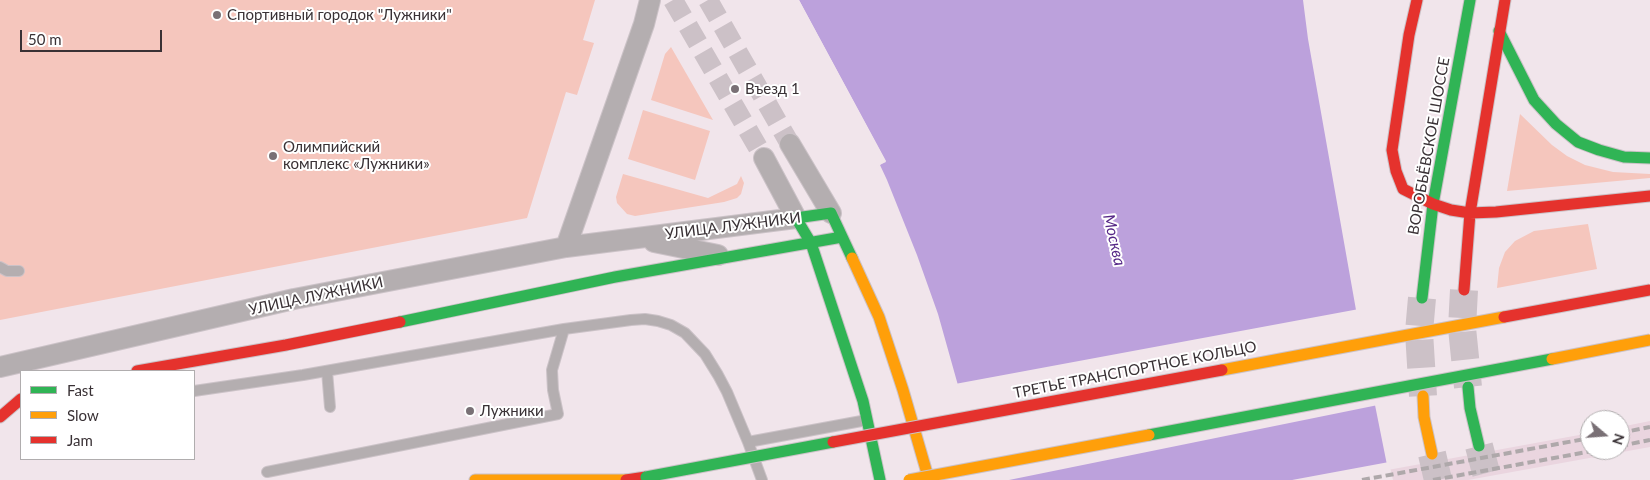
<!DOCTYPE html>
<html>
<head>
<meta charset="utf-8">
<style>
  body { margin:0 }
  #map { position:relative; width:1650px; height:480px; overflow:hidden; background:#f1e5eb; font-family:Lato,sans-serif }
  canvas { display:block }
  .legend { position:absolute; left:20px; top:370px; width:175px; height:90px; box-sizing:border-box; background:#fff; border:1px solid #b0adae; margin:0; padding:6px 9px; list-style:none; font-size:15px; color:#393135 }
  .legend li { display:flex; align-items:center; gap:10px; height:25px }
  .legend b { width:25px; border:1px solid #b0adae }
  .north { position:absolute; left:1580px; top:410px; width:50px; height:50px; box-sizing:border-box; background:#fff; border:1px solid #b0adae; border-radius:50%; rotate:108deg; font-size:14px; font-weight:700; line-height:20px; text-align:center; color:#393135 }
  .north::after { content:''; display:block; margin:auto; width:18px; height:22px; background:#797075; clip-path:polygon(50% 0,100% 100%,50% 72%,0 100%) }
  .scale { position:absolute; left:20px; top:30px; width:142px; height:22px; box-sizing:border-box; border:2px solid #393135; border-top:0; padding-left:6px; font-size:15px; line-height:18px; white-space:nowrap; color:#393135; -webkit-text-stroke:4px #fff; paint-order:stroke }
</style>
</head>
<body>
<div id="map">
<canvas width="1650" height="480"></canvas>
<ul class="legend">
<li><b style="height:6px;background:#30b455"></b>Fast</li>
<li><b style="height:6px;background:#ff9f0a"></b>Slow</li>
<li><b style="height:6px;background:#e5322d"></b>Jam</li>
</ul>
<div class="north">N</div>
<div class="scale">50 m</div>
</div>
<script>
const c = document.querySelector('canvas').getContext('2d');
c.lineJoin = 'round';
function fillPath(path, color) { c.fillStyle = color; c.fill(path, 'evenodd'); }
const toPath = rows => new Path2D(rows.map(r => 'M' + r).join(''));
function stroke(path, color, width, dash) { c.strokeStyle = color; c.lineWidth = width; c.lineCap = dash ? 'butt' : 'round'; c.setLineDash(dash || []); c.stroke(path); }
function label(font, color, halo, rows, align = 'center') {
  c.font = font + ' Lato,sans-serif'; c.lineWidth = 4; c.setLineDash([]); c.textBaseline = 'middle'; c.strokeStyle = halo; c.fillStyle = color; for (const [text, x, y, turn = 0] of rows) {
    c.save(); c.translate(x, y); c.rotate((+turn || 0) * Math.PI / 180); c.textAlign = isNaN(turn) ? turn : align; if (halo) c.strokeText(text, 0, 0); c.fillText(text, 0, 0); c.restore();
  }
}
fillPath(toPath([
  [1650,421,1650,447,1468,480,1333,480,1590,433,1590,450,1620,450,1620,427]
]), '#ead5df');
fillPath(toPath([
  [0,0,595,0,583,40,594,43,577,95,566,92,527,218,0,320],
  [671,47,713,120,651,100,665,54],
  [643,110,710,131,695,180,628,159],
  [1520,114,1552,145,1567,156,1585,165,1613,172,1650,174,1650,178,1507,191],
  [623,174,708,198,737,184,741,176,744,183,741,194,737,198,724,202,635,216,627,214,617,203,616,197],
  [1588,224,1597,269,1497,288,1499,268,1505,252,1515,241,1534,231]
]), '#f5c6bd');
fillPath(toPath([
  [799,0,1303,0,1308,39,1356,310,1390,480,991,480,971,394,961,396,938,314,917,255,887,180,880,165,886,161]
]), '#bca1dc');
fillPath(toPath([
  [797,0,799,0,886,162,877,166,878,163,882,161],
  [1359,309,1378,405,1009,480,989,480,969,396,959,398,955,384],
  [1389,462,1393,480,1292,480]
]), '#f1e5eb');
stroke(toPath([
  [673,0,764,158],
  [708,0,790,144]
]), '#ccc1c7', 20, [20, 10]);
stroke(toPath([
  [1464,290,1462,328,1468,387],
  [1422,298,1419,332,1423,396],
  [1479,446,1488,480],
  [1432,454,1438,480]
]), '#ccc1c7', 28, [28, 14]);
const lane = toPath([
  [0,267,7,271,19,271],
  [327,371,330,407],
  [194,391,303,375,564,329,631,320,645,319,658,321,671,325,685,333,705,354,718,375,727,392,748,442,762,480],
  [748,442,867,420],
  [267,472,558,414,553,390,552,370,564,329]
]);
const street = toPath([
  [790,144,831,213],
  [654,242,718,255],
  [566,247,644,24,650,0],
  [0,367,294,299,566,247,796,218,764,158]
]);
const fast = toPath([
  [1499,31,1534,100,1556,124,1578,142,1599,150,1624,157,1650,158],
  [852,258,831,213,796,218,811,243,863,401,880,480],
  [1422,298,1433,204,1470,0],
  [400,322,615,277,842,237],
  [1468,387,1470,408,1479,446]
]);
const slow = toPath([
  [852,258,879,317,903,390,929,480],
  [1423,396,1424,417,1432,454],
  [475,480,628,480]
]);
const jam = toPath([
  [1417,0,1409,35,1392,150,1396,171,1403,189,1433,204,1451,210,1470,213,1496,212,1650,196],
  [1464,290,1470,213,1505,0],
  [137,371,286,345,400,322],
  [0,417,21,399],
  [626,480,646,477]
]);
stroke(lane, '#cbc2c7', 12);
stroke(street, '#cbc2c7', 22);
stroke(fast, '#cbc2c7', 13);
stroke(slow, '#cbc2c7', 13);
stroke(jam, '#cbc2c7', 13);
stroke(lane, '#b4aeb0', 10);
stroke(street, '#b4aeb0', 20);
stroke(fast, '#30b455', 11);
stroke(slow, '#ff9f0a', 11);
stroke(jam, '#e5322d', 11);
stroke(toPath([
  [1620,433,1650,427],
  [1620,446,1650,440],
  [1362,480,1590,438],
  [1433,480,1598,450]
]), '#aea8aa', 4, [8, 4]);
const fastBridge = toPath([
  [1149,435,1552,359],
  [646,477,833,442]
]);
const slowBridge = toPath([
  [1552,359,1650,340],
  [1222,370,1504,317],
  [909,480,1149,435]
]);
const jamBridge = toPath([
  [1504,317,1650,290],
  [833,442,1222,370]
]);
stroke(fastBridge, '#cbc2c7', 13, []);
stroke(slowBridge, '#cbc2c7', 13, []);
stroke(jamBridge, '#cbc2c7', 13, []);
stroke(fastBridge, '#30b455', 11);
stroke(slowBridge, '#ff9f0a', 11);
stroke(jamBridge, '#e5322d', 11);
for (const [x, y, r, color] of [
  [217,15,5,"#797075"],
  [735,89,5,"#797075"],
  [273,156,5,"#797075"],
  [470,411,5,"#797075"]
]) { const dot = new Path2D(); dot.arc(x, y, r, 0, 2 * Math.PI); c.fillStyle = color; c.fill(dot); stroke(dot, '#fff', 2); }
label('15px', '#393135', '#fff', [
  ["Спортивный городок \"Лужники\"",227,15],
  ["Въезд 1",745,89],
  ["Олимпийский",283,147],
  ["комплекс «Лужники»",283,164],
  ["Лужники",480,411]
], 'left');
label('15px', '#393135', '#fff', [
  ["ВОРОБЬЁВСКОЕ ШОССЕ",1429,146,-80],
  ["УЛИЦА ЛУЖНИКИ",733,226,-7],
  ["УЛИЦА ЛУЖНИКИ",316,296,-12],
  ["ТРЕТЬЕ ТРАНСПОРТНОЕ КОЛЬЦО",1135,370,-11]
]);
label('italic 16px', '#562887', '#fff', [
  ["Москва",1114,240,77]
]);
</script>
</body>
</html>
